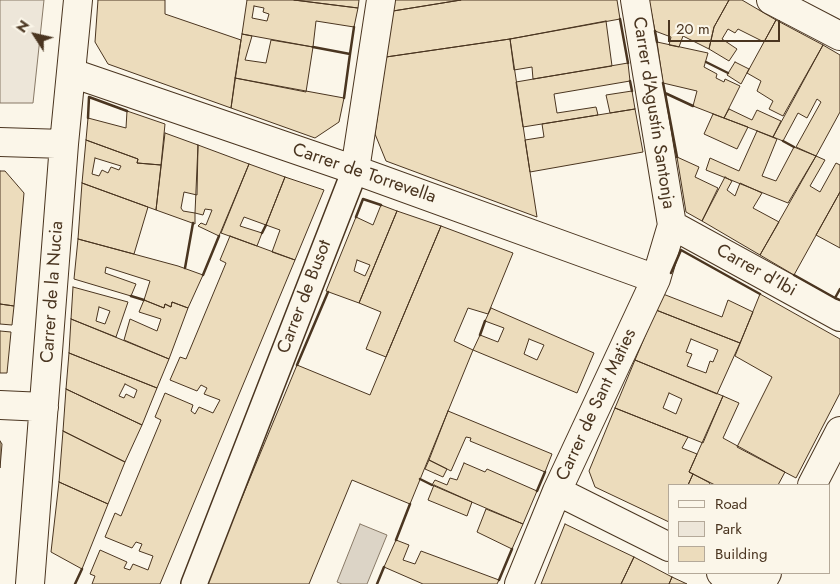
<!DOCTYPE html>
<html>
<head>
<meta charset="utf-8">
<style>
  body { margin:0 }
  #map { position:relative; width:840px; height:584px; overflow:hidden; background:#fbf6e9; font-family:Jost,sans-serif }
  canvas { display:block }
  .legend { position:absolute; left:668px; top:484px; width:162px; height:90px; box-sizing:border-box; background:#fbf6e9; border:1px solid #b4a999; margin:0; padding:6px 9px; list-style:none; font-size:15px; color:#4a3520 }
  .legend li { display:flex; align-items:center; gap:10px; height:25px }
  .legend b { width:25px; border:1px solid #b4a999 }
  .north { position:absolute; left:10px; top:10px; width:50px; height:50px; -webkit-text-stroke:4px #fbf6e9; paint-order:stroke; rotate:305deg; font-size:14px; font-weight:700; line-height:20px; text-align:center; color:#4a3520 }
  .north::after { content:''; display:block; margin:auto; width:18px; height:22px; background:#4a3520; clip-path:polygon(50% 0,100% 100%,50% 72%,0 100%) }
  .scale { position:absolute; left:668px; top:20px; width:112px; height:22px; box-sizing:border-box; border:2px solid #4a3520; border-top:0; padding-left:6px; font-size:15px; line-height:18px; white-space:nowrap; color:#4a3520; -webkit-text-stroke:4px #fbf6e9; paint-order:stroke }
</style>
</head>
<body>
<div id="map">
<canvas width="840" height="584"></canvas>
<ul class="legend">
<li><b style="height:6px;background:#fbf6e9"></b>Road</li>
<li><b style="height:14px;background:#ede6d9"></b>Park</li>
<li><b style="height:14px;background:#ecdcbc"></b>Building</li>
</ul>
<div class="north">N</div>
<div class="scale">20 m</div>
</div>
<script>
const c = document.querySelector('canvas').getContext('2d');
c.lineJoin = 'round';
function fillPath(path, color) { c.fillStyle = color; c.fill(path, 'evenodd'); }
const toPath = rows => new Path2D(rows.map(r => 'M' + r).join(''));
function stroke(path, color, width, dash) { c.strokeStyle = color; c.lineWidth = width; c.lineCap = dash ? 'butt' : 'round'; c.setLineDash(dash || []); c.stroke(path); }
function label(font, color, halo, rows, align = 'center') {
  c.font = font + ' Jost,sans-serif'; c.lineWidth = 4; c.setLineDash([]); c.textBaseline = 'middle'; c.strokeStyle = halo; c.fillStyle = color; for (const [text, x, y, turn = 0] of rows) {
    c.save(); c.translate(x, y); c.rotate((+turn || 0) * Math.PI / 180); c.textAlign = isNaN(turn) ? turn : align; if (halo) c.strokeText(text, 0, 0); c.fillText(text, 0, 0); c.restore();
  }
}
const green = toPath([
  [0,0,44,0,33,103,0,103,0,0]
]);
fillPath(green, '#ede6d9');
stroke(green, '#887966', 1);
const water = toPath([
  [360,524,387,535,367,584,342,584,337,582,360,524]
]);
fillPath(water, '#dcd4c6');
stroke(water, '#887966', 1);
const building = toPath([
  [98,0,165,0,165,14,241,40,231,108,108,64,95,42,98,0],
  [247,0,294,0,358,8,354,27,316,21,313,47,242,34,247,0],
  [254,6,264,8,263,12,269,14,267,21,252,18,254,6],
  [294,0,359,0,358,8,294,0],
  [394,0,461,0,393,11,394,0],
  [461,0,617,0,620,19,510,39,386,57,393,11,461,0],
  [649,0,729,0,714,27,709,49,683,36,679,47,669,45,671,37,655,31,649,0],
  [729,0,742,0,776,20,764,42,738,29,735,33,728,29,722,39,737,49,729,61,709,49,714,27,729,0],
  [776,20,823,45,783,116,769,109,773,101,757,91,761,81,747,73,776,20],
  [606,21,612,66,533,79,532,67,514,70,510,39,606,21],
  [242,34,252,36,245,60,266,63,271,40,313,47,306,92,235,78,242,34],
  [510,39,530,172,537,217,386,161,375,134,386,57,510,39],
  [657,42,708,53,704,67,717,74,716,78,724,82,725,79,740,86,724,118,693,106,697,91,663,83,657,42],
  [823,45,840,55,840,112,816,156,796,147,821,102,817,99,807,118,798,113,783,141,773,137,823,45],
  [735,62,749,69,741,84,727,75,735,62],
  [628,63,630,81,554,94,557,113,596,107,598,115,523,127,516,82,628,63],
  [235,78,344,98,339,122,315,138,231,108,235,78],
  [632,91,635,109,610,113,606,95,632,91],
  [635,109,643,152,530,172,525,140,544,137,542,124,635,109],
  [729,109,752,120,757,110,781,121,773,137,724,118,729,109],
  [127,111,165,124,161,165,137,163,138,159,86,140,88,118,126,128,127,111],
  [713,114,748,127,737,149,704,134,713,114],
  [757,131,777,139,762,176,776,181,794,147,816,156,788,203,706,170,710,158,739,171,757,131],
  [165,133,198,145,197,195,184,192,181,208,183,211,195,213,195,224,156,210,165,133],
  [86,140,138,159,137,163,161,165,156,210,82,183,86,140],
  [95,158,121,166,119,170,111,167,108,173,102,170,99,176,92,174,95,158],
  [198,145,249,164,219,236,198,226,201,223,206,225,212,210,205,209,203,215,195,213,198,145],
  [816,156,825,160,810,186,820,192,836,163,840,165,840,192,794,275,760,255,816,156],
  [677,157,699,167,695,177,718,188,702,221,686,212,677,157],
  [249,164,285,177,266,225,244,217,240,226,262,233,257,246,221,233,249,164],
  [0,171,5,171,24,193,14,306,0,304,0,171],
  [285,177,324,190,295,260,272,252,280,230,266,225,285,177],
  [725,177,732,181,727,190,735,196,740,183,762,193,753,208,779,222,760,255,702,221,725,177],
  [82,183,148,207,134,254,78,239,82,183],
  [840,192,840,248,816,235,840,192],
  [381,205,397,211,359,303,326,291,356,217,373,225,381,205],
  [357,260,370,265,365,276,354,271,357,260],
  [397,211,441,226,386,357,366,349,381,312,359,303,397,211],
  [441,226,513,253,488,314,468,308,454,341,473,350,410,504,352,480,309,584,206,584,297,365,370,395,441,226],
  [230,236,295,260,160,584,92,584,95,576,90,574,100,550,127,562,124,568,130,570,133,564,148,570,153,556,139,551,142,544,136,542,132,548,105,537,115,513,121,516,161,420,155,417,165,393,193,405,191,411,195,414,199,407,213,413,220,400,204,394,207,388,201,385,197,391,170,380,180,357,186,359,226,263,220,260,230,236],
  [78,239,178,266,203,275,188,308,172,302,171,307,165,304,164,308,144,300,150,281,106,267,105,273,136,284,131,296,74,279,78,239],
  [73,287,128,302,116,337,71,319,73,287],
  [99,307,110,311,105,324,96,321,99,307],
  [663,294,722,317,728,300,753,312,740,343,656,310,663,294],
  [760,294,840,339,840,393,796,478,737,447,772,377,735,356,760,294],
  [144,300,164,308,165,304,171,307,172,302,188,308,169,359,124,340,130,319,157,331,161,319,139,312,144,300],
  [0,304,14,306,12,325,0,324,0,304],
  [491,308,594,353,577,393,473,350,480,335,498,342,504,328,485,321,491,308],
  [529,339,544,345,537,360,524,354,529,339],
  [656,310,740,343,717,394,635,360,656,310],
  [691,339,718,350,713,362,710,361,706,373,687,366,692,354,686,352,691,339],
  [71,319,169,359,157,388,69,353,71,319],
  [0,331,11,332,7,373,0,373,0,331],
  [69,353,157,388,142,425,66,389,69,353],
  [125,384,137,390,134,398,126,394,124,398,119,396,125,384],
  [635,360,723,396,703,443,615,408,635,360],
  [669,393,682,399,676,414,663,408,669,393],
  [66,389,142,425,125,462,63,431,66,389],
  [723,396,739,403,723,438,785,472,778,485,715,485,689,472,723,396],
  [615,408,688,437,682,448,697,454,689,472,693,474,688,485,669,485,669,522,595,487,589,471,615,408],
  [448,411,552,454,545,472,470,441,471,438,466,437,451,471,429,460,448,411],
  [63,431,125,462,108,504,59,482,63,431],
  [0,441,2,444,0,468,0,441],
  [429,460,447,469,443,477,425,469,429,460],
  [464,463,485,472,487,469,537,491,523,524,432,485,435,480,447,485,450,478,457,480,464,463],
  [693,474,710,483,709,485,688,485,693,474],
  [59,482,108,504,82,569,51,552,59,482],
  [434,485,472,502,467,516,428,500,434,485],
  [486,509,523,524,512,549,477,532,486,509],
  [565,524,634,557,621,584,541,584,565,524],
  [396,540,409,545,403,560,415,564,421,551,499,580,497,584,423,584,384,567,396,540],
  [634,557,672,577,669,584,621,584,634,557],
  [672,577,687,584,669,584,672,577]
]);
fillPath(building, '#ecdcbc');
stroke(building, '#4a3520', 1);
const pedestrian = toPath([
  [194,584,355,170]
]);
const minor = toPath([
  [771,0,840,36],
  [72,73,355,170,656,279],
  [0,142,64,144],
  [355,170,381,0],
  [672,225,840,317],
  [0,405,44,407],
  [812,485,840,431],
  [557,491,669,547],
  [721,573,744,584],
  [30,584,64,144,78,0],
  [519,584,557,491,656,279,672,225,635,0],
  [761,584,767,573]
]);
stroke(pedestrian, '#4a3520', 28);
stroke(minor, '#4a3520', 30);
stroke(pedestrian, '#fbf6e9', 25);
stroke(minor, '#fbf6e9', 28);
stroke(toPath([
  [620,19,628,63],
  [655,31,657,42],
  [313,47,350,54,344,98],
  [350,54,354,27],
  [706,62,728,73],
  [630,81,632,91],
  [663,83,665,93,693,106],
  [665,93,677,157],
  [88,118,89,97,127,111],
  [783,141,794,147],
  [356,217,363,199,381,205],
  [262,233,266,225],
  [185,268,193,223],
  [671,273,681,250,760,294],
  [203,275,219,236],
  [794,275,835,298],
  [840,289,835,298,840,300],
  [131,296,144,300],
  [480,335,485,321],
  [297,365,328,292],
  [420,479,432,485],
  [537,491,545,472],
  [396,540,410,504],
  [499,580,512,549],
  [75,584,82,569],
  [377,584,384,567]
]), '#4a3520', 2.5);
label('18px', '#4a3520', '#fbf6e9', [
  ["Carrer d'Agustín Santonja",653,113,81],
  ["Carrer de Torrevella",364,174,19],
  ["Carrer d'Ibi",756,271,29],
  ["Carrer de la Nucia",53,292,-86],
  ["Carrer de Busot",305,297,-69],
  ["Carrer de Sant Maties",597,405,-65]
]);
</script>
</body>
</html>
